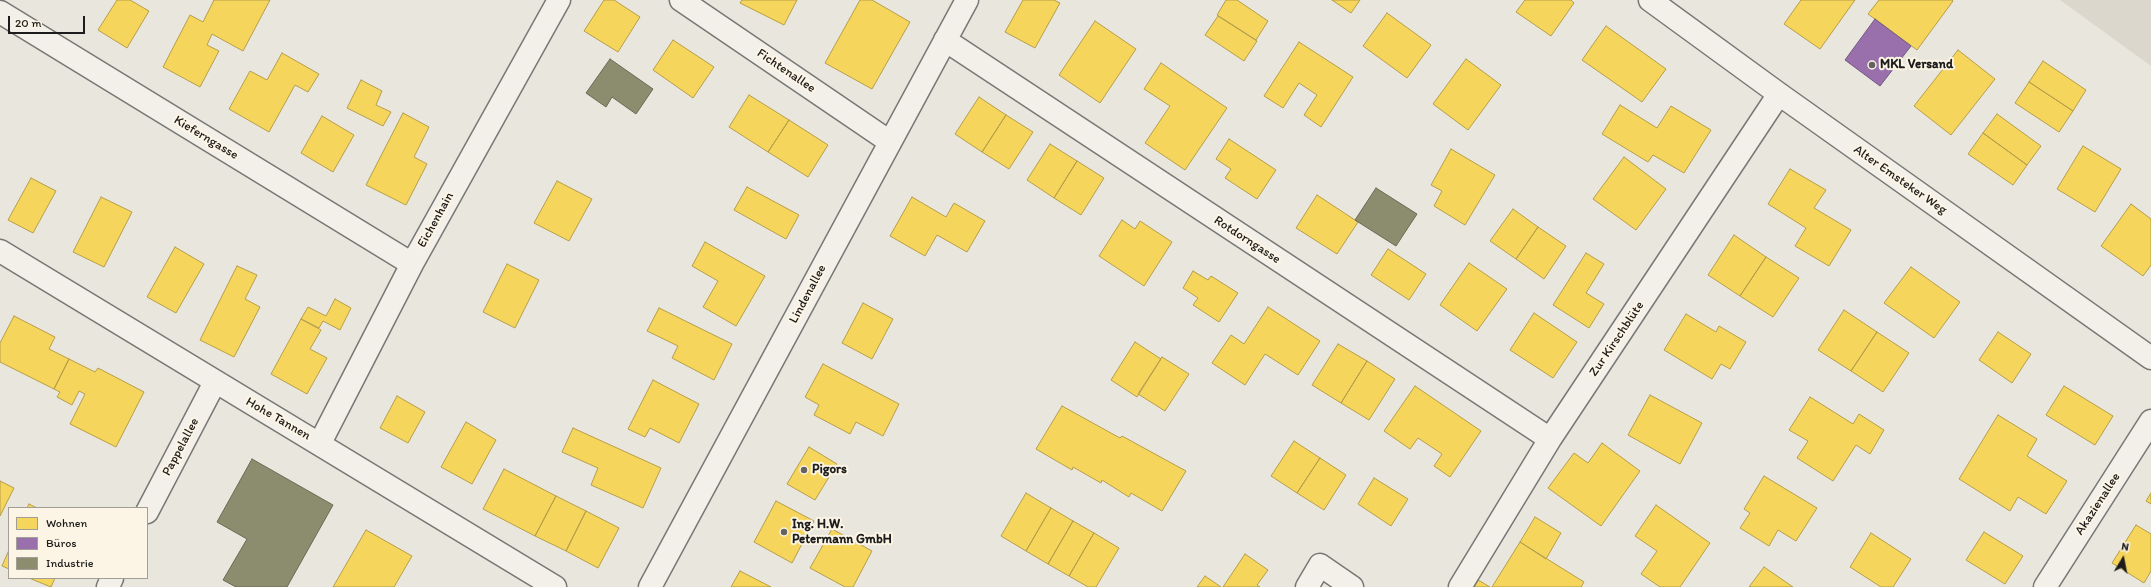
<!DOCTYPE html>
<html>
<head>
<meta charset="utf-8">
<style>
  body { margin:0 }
  #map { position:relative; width:2151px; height:587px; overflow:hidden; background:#e9e6de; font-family:Itim,sans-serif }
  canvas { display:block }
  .legend { position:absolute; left:8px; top:507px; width:140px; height:72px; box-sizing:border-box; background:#fcf5e5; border:1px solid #a29e95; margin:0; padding:5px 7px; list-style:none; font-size:12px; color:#1c1c1c }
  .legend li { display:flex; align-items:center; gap:8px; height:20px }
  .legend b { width:20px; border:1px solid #a29e95 }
  .north { position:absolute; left:2103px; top:539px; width:40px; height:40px; -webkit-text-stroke:3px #fcf5e5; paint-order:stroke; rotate:10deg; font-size:11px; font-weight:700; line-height:16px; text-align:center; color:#1c1c1c }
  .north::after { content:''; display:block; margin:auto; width:14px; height:18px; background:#1c1c1c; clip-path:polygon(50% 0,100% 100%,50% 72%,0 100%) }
  .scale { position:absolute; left:8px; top:16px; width:77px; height:18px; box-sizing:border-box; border:2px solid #1c1c1c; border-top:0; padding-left:5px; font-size:12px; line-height:14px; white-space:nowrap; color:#1c1c1c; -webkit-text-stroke:3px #fcf5e5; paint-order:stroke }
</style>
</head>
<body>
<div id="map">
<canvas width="2151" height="587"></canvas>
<ul class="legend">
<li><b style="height:11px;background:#f6d55c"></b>Wohnen</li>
<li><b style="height:11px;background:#9970ab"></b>Büros</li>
<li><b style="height:11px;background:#8c8c6e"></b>Industrie</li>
</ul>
<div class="north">N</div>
<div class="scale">20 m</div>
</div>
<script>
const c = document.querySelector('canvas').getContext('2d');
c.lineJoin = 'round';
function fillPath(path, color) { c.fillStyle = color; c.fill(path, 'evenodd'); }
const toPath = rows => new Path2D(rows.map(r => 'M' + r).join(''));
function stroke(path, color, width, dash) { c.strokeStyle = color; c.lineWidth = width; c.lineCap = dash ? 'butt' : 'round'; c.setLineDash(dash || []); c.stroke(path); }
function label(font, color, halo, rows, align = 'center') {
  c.font = font + ' Itim,sans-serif'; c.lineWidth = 4; c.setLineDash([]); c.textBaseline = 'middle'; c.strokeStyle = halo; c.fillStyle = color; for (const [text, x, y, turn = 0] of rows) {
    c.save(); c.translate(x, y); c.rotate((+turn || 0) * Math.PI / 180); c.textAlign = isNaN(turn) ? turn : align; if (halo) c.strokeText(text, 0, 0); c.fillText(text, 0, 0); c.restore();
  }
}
fillPath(toPath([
  [2060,0,2151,0,2151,66]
]), '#dbd7cd');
const homes = toPath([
  [117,0,130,0,149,11,127,48,98,30,117,0],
  [214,0,270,0,243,51,212,34,207,45,219,51,200,87,163,67,190,15,203,22,214,0],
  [604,0,614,0,640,17,618,52,584,31,604,0],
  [742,0,797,0,784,25,740,3,742,0],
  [860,0,872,0,910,22,872,89,825,63,860,0],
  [1023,0,1054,0,1060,3,1035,48,1005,32,1023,0],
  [1226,0,1237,0,1268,21,1256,40,1217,15,1226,0],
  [1332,0,1360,0,1351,13,1332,0],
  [1525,0,1571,0,1574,3,1551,36,1516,12,1525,0],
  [1801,0,1855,0,1820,49,1784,24,1801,0],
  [1879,0,1952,0,1953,1,1917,50,1868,14,1879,0],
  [1387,13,1431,45,1407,78,1363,46,1387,13],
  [1218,16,1257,41,1244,61,1205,35,1218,16],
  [1095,21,1136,49,1100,103,1059,75,1095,21],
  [1606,26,1666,69,1642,102,1582,60,1606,26],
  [673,40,714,67,693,98,653,70,673,40],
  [1299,42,1353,77,1321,127,1304,115,1317,95,1299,83,1283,108,1264,96,1299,42],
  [1958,50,1995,79,1951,135,1914,106,1958,50],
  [282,53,319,74,308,92,295,85,269,132,229,109,250,71,267,80,282,53],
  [1466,59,1501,85,1468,130,1433,104,1466,59],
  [2043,61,2086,90,2073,111,2029,82,2043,61],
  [1161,63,1227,108,1185,170,1145,143,1170,106,1144,89,1161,63],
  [361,80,382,91,376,105,391,112,383,126,347,108,361,80],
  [2029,82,2073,111,2059,132,2015,103,2029,82],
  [749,95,789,120,768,152,729,127,749,95],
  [979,97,1006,115,982,152,955,134,979,97],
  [1620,105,1657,128,1671,106,1711,130,1684,173,1653,155,1648,162,1602,134,1620,105],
  [403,113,429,127,414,157,427,164,406,205,366,185,403,113],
  [1997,114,2041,146,2027,165,1983,133,1997,114],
  [1006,115,1033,132,1009,169,982,152,1006,115],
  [322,116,354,135,333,172,301,153,322,116],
  [789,120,828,145,808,177,768,152,789,120],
  [1983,133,2027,165,2013,185,1968,154,1983,133],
  [1229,139,1276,170,1257,199,1225,178,1231,169,1216,159,1229,139],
  [1050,144,1077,161,1054,198,1027,180,1050,144],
  [2083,146,2121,169,2095,212,2057,189,2083,146],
  [1451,149,1495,175,1465,225,1434,206,1442,191,1431,185,1451,149],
  [1624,157,1666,189,1636,230,1593,199,1624,157],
  [1077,161,1104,178,1081,215,1054,198,1077,161],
  [1790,169,1826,190,1814,208,1851,230,1829,266,1795,246,1806,228,1768,204,1790,169],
  [31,178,56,191,33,233,8,220,31,178],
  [557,181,592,199,569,241,534,223,557,181],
  [747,187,799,215,786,239,734,210,747,187],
  [1317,195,1358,222,1337,254,1296,228,1317,195],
  [101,197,132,212,104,267,73,252,101,197],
  [912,197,946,217,954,203,985,221,967,252,937,235,925,256,890,236,912,197],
  [2131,204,2151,219,2151,265,2143,276,2101,246,2131,204],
  [1513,209,1538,227,1516,259,1490,241,1513,209],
  [1122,220,1135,229,1140,221,1172,242,1144,286,1099,256,1122,220],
  [1538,227,1566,246,1544,279,1516,259,1538,227],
  [1734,235,1766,257,1740,296,1708,275,1734,235],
  [705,242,765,276,736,326,703,307,718,281,692,266,705,242],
  [175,247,204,264,176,313,147,297,175,247],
  [1388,249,1426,274,1409,300,1371,275,1388,249],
  [1586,253,1604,264,1586,293,1604,304,1589,328,1553,305,1586,253],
  [1766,257,1799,278,1773,317,1740,296,1766,257],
  [1469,263,1507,289,1477,331,1440,305,1469,263],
  [507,264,539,280,515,328,483,312,507,264],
  [237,266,257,275,245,299,260,307,234,357,200,340,237,266],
  [1911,267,1960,302,1934,338,1884,303,1911,267],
  [1193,271,1208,280,1211,276,1238,293,1219,322,1193,305,1198,298,1183,288,1193,271],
  [335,299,351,308,340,330,323,321,319,328,301,319,308,307,326,316,335,299],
  [863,303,893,319,872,359,842,343,863,303],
  [1268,307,1320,341,1298,375,1265,354,1245,385,1212,363,1231,335,1244,344,1268,307],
  [659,308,732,344,714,380,672,358,678,346,647,331,659,308],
  [1844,310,1877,332,1851,371,1818,350,1844,310],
  [1534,313,1577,342,1553,378,1510,350,1534,313],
  [1686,314,1716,332,1719,326,1746,342,1730,369,1721,364,1712,379,1664,350,1686,314],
  [14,316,55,337,49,349,69,359,54,389,0,362,0,343,14,316],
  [301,319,321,330,310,349,327,358,307,394,271,374,301,319],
  [1877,332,1909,353,1883,392,1851,371,1877,332],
  [1998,332,2031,354,2012,383,1979,360,1998,332],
  [1135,342,1161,359,1137,397,1111,380,1135,342],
  [1338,344,1367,361,1341,403,1312,385,1338,344],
  [1162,357,1189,374,1165,411,1138,394,1162,357],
  [69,359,95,372,98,368,144,392,116,447,70,424,85,394,79,391,72,405,57,397,60,392,54,389,69,359],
  [1367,361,1395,379,1369,420,1341,403,1367,361],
  [823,364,899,404,883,436,856,422,850,434,814,415,819,405,805,397,823,364],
  [653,380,699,404,679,443,650,428,645,437,628,429,653,380],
  [1415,386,1481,431,1450,477,1434,466,1442,454,1418,438,1410,449,1384,431,1415,386],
  [2064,386,2113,416,2095,445,2046,415,2064,386],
  [1650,395,1702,423,1680,464,1628,435,1650,395],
  [397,396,425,412,408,443,380,428,397,396],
  [1810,397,1853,424,1859,414,1884,430,1870,454,1856,445,1833,481,1797,458,1808,441,1789,430,1810,397],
  [1062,406,1120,438,1122,436,1186,471,1162,511,1131,493,1129,497,1102,480,1101,483,1073,467,1072,470,1036,449,1062,406],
  [1998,415,2037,439,2027,456,2067,481,2046,514,2018,497,2010,511,1959,479,1998,415],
  [466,422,496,440,472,484,441,467,466,422],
  [573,428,661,468,643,508,591,485,598,468,562,452,573,428],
  [1294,441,1320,458,1297,493,1271,476,1294,441],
  [1602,443,1640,471,1601,526,1548,488,1574,453,1588,463,1602,443],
  [809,447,837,464,815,500,787,484,809,447],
  [1320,458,1346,475,1324,510,1297,493,1320,458],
  [504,469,556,496,535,536,483,509,504,469],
  [1764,476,1817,508,1796,541,1778,530,1769,546,1740,528,1750,513,1744,509,1764,476],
  [1374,478,1408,499,1391,526,1358,504,1374,478],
  [0,481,14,488,0,516,0,481],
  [1026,493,1051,508,1026,551,1001,536,1026,493],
  [2151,493,2151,504,2146,501,2151,493],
  [556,496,586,511,566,551,535,536,556,496],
  [776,501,814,521,792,563,754,542,776,501],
  [29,504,37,508,27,508,29,504],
  [1656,505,1710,543,1680,587,1660,587,1641,574,1657,551,1635,536,1656,505],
  [1051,508,1073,521,1048,564,1026,551,1051,508],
  [586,511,619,528,598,568,566,551,586,511],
  [1535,517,1561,533,1546,559,1520,542,1535,517],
  [1073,521,1094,533,1069,576,1048,564,1073,521],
  [2136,525,2151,534,2151,571,2144,583,2112,563,2136,525],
  [832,529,872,551,853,587,845,587,810,568,832,529],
  [366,530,412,556,394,587,333,587,366,530],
  [1984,532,2023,556,2005,584,1966,560,1984,532],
  [1094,533,1119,548,1096,587,1088,587,1069,576,1094,533],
  [1871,533,1911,559,1893,587,1881,587,1850,567,1871,533],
  [1520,542,1584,582,1581,587,1492,587,1520,542],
  [9,550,9,569,2,566,9,550],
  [1245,554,1268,570,1257,585,1260,587,1223,587,1245,554],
  [1764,567,1793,587,1749,587,1764,567],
  [740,571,771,587,731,587,740,571],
  [1205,576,1221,587,1197,587,1205,576],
  [29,578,55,578,51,587,29,578],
  [1478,580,1490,587,1474,587,1478,580]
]);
fillPath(homes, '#f6d55c');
stroke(homes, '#b59e49', 1);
const offices = toPath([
  [1875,19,1911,46,1880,86,1845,60,1875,19]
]);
fillPath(offices, '#9970ab');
stroke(offices, '#745780', 1);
const industry = toPath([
  [610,59,653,89,636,114,612,97,606,107,586,93,610,59],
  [1376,188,1417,214,1396,246,1355,220,1376,188],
  [252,459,333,505,287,587,236,587,223,580,247,539,217,522,252,459]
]);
fillPath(industry, '#8c8c6e');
stroke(industry, '#6a6a55', 1);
const minor = toPath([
  [681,0,890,142],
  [1650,0,1779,94,2151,358],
  [0,12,412,264],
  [945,40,1550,439],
  [0,251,555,587],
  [320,443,412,264,559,0],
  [147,512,215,382],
  [108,587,112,578],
  [650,587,967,0],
  [1307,587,1320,565,1352,587],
  [1460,587,1550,439,1779,94],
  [2045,587,2151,421]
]);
stroke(minor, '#787773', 25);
stroke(minor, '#f3f0ea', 22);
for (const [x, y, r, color] of [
  [1872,65,4,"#646360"],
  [804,470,4,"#646360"],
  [784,532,4,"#646360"]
]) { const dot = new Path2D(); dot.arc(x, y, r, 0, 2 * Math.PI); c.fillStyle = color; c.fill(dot); stroke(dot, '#fcf5e5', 1.5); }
label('bold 13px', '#1c1c1c', '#fcf5e5', [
  ["MKL Versand",1880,65],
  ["Pigors",812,470],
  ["Ing. H.W.",792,525],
  ["Petermann GmbH",792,540]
], 'left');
label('13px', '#1c1c1c', '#fcf5e5', [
  ["Fichtenallee",786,71,34],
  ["Kieferngasse",206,138,31],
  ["Alter Emsteker Weg",1900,180,35],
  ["Eichenhain",436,220,-61],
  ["Rotdorngasse",1247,240,33],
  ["Lindenallee",808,294,-62],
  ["Zur Kirschblüte",1617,339,-56],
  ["Hohe Tannen",278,419,30],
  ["Pappelallee",181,447,-62],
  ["Akazienallee",2098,504,-57]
]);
</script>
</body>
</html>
